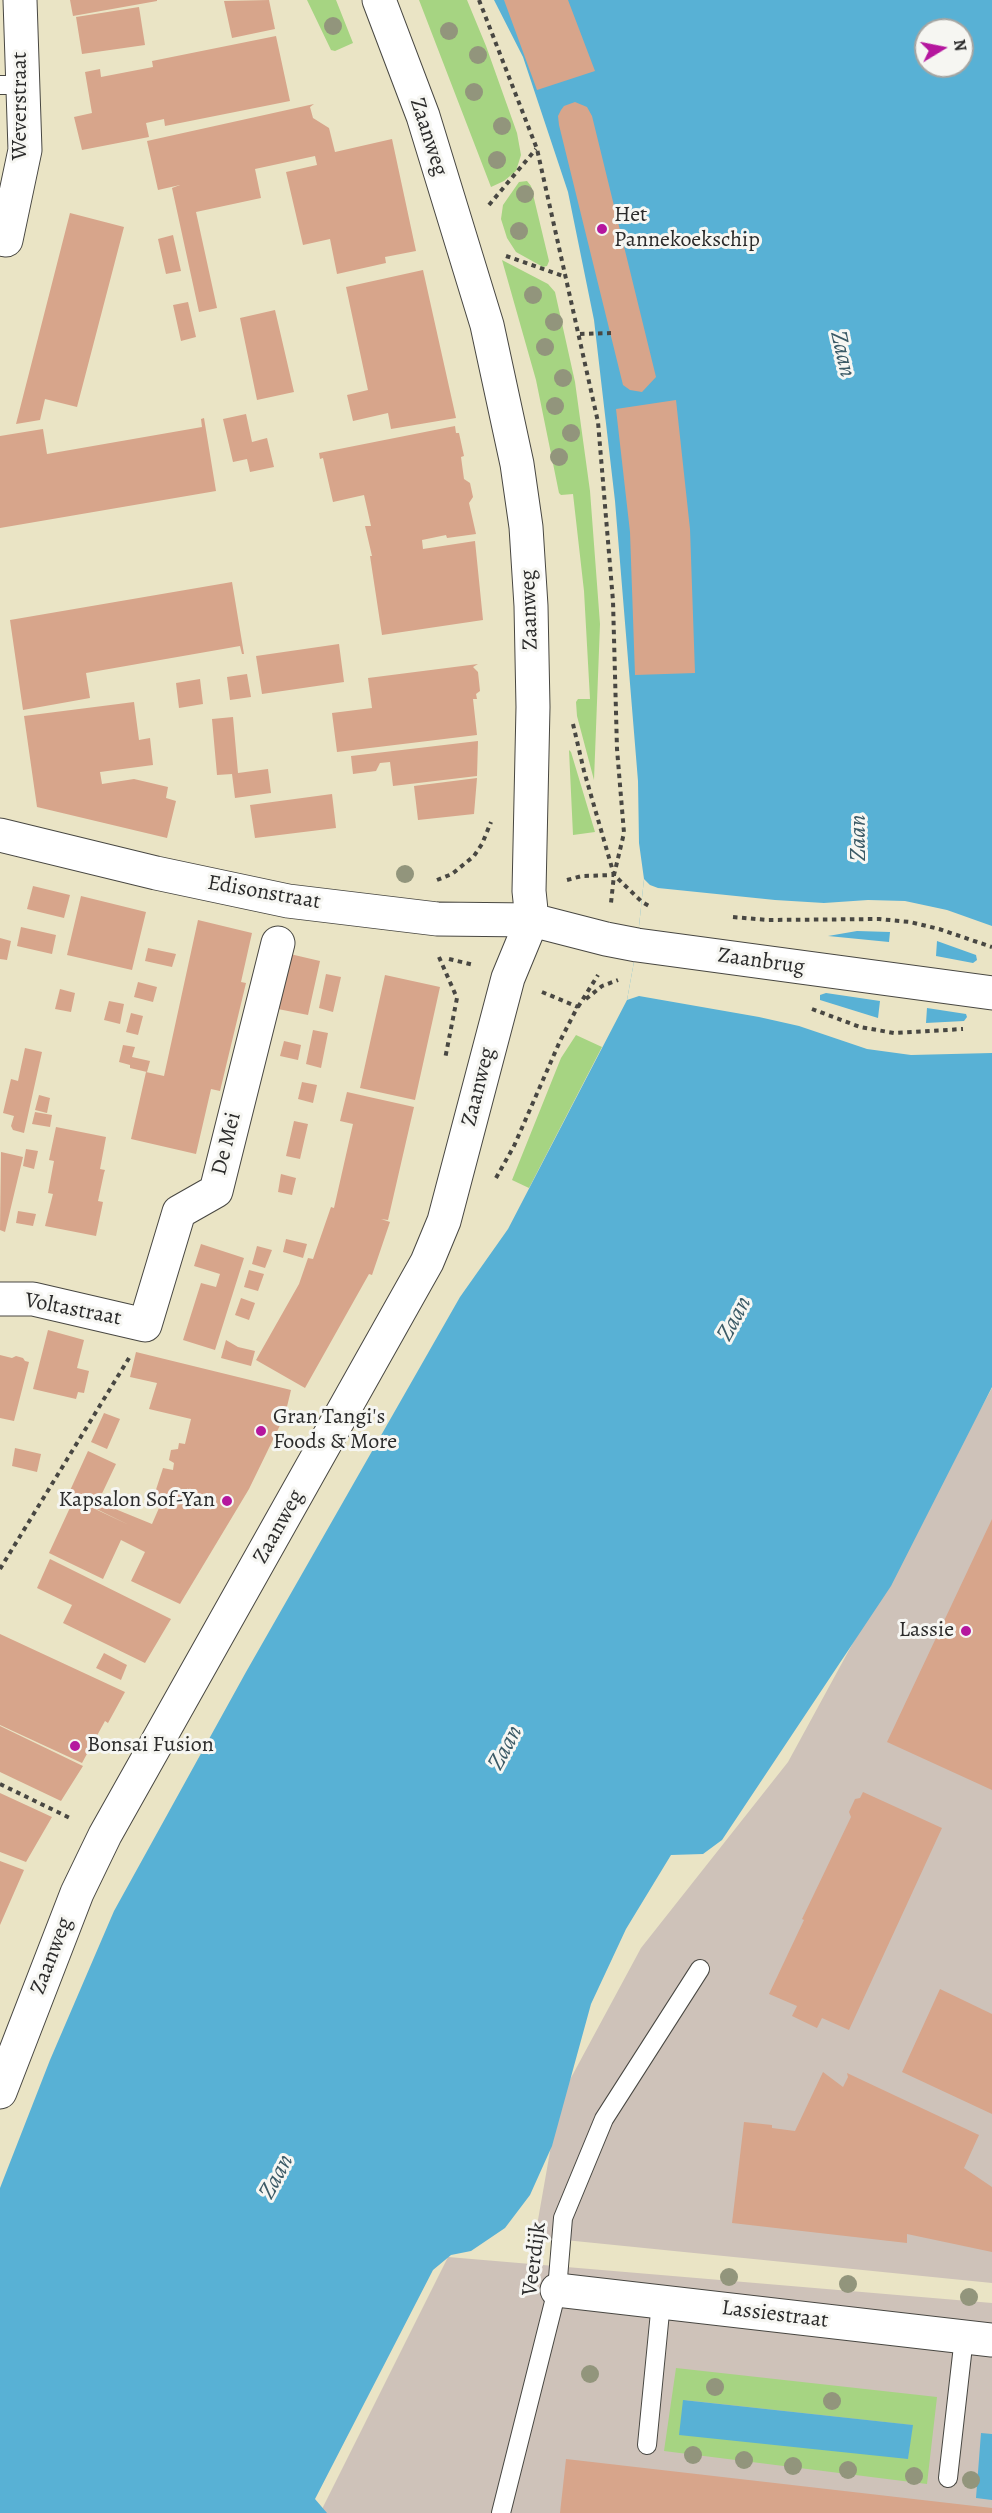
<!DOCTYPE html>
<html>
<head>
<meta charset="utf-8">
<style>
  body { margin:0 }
  #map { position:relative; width:992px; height:2513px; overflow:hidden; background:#eae4c5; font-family:Alegreya,serif }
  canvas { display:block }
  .north { position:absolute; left:914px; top:18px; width:60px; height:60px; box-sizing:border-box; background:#f6f6f2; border:2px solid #a5a5a2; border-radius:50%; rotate:80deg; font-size:16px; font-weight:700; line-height:24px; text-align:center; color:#2b2b2b }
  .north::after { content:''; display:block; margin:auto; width:21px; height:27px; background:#b5179e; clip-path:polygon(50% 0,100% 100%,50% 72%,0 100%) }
</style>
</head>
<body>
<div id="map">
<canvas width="992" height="2513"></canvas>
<div class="north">N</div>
</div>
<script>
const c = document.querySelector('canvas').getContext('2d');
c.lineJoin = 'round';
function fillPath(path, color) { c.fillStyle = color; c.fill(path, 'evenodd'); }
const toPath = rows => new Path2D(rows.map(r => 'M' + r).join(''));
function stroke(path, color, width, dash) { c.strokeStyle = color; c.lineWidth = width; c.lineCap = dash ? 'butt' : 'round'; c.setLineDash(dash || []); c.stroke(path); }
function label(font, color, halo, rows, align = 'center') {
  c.font = font + ' Alegreya,serif'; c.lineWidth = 6; c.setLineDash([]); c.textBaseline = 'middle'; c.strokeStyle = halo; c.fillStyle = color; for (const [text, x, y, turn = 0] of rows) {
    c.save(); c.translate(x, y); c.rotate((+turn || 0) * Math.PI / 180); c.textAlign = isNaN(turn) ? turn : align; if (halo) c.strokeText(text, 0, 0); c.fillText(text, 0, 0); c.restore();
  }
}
fillPath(toPath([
  [992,1388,992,2283,535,2237,559,2100,641,1948,788,1762],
  [448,2257,992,2303,992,2513,320,2513]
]), '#cec2b9');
fillPath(toPath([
  [307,0,336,0,353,43,335,51,331,50],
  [419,0,467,0,486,46,517,133,521,155,516,171,504,181,491,187],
  [527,181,531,186,549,261,547,266,543,267,516,252,507,238,501,219,503,205,519,182],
  [502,260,548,284,555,292,575,382,590,491,600,624,594,780,577,716,576,702,578,699,590,699,584,591,573,494,561,495,559,493,536,380],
  [569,750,571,752,595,832,573,835],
  [576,1035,602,1047,529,1188,512,1180,561,1058],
  [676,2368,937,2397,927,2484,664,2451],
  [684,2400,912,2425,908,2458,907,2458]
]), '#a6d482');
fillPath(toPath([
  [494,0,992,0,992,1387,891,1586,722,1840,703,1854,671,1855,626,1929,591,2004,552,2146,530,2195,505,2228,471,2251,451,2255,433,2270,315,2499,327,2513,0,2513,0,2188,50,2060,114,1911,246,1672,460,1297,508,1229,627,1000,637,945,644,879,639,843,638,781,615,501,594,320,568,192,523,57],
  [926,30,962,30,962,66,926,66],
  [683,2400,913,2425,908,2459,679,2435],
  [981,2433,992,2434,992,2500,976,2498]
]), '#58b1d5');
fillPath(toPath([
  [644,879,650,885,658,888,775,900,824,903,868,900,905,901,947,910,992,926,992,1053,911,1055,867,1049,799,1026,759,1017,639,996,627,1000,637,945],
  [857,931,890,932,889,942,828,936],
  [937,941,976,955,977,960,973,963,936,956],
  [826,993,880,1001,878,1018,820,1000,820,995],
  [927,1008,966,1014,967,1017,964,1021,926,1023]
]), '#eae4c5');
fillPath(toPath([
  [70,0,157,0,157,1,73,16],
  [269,0,275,29,232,38,224,1],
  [504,0,568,0,595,71,537,90],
  [139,7,145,45,82,54,76,17],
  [276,36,290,101,165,126,164,119,146,123,149,137,82,150,74,117,92,113,85,72,100,69,101,77,153,67,152,61],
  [575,102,587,107,592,116,656,377,642,392,630,390,623,385,559,125,558,116,561,110,564,106],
  [314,104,310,107,313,118,329,128,335,152,392,139,416,251,385,257,386,263,337,274,330,239,303,245,286,172,317,165,315,156,255,169,261,198,196,212,217,308,199,312,172,188,180,185,158,190,147,141],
  [70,213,124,227,77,407,45,399,40,420,16,424],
  [173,235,181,271,166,274,158,239],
  [423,270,456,418,391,429,388,413,353,421,347,395,368,390,346,287],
  [188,302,196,337,181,341,173,305],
  [275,310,294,392,257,400,240,318],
  [676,400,690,529,695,673,635,675,630,532,616,409],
  [246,414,252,442,267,438,274,467,250,472,247,459,233,462,223,419],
  [204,418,216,491,0,528,0,436,43,429,47,454,202,427,201,419],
  [455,426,456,433,459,433,464,456,461,457,464,479,470,483,473,497,469,503,476,534,447,538,446,535,422,540,423,549,475,541,483,620,382,635,370,556,372,556,365,526,371,526,364,495,333,502,323,458,320,459,319,453],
  [232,582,244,654,242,654,240,646,86,673,90,698,23,710,10,620],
  [339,644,344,682,262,694,256,656],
  [478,664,473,667,478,672,480,691,476,694,477,699,473,699,477,735,337,752,332,713,372,708,368,678],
  [247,674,251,697,230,700,227,677],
  [200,679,203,704,179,708,176,683],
  [134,702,139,740,150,738,153,765,100,772,102,784,134,779,168,787,166,798,176,801,167,838,37,807,24,716],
  [233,717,238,773,268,769,271,793,235,798,232,774,217,775,212,719],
  [478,741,477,776,393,786,390,762,380,763,376,771,353,774,351,756],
  [477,778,474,814,418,820,414,786],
  [332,794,336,828,255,838,250,805],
  [33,886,70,895,64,918,27,909],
  [81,896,146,912,132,970,67,955],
  [198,920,252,933,241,982,246,983,220,1091,211,1089,196,1154,131,1139,146,1072,164,1076],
  [21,927,56,935,52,954,17,946],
  [0,938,11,941,7,960,0,959],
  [148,948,176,954,172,967,145,961],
  [290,954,320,961,308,1015,278,1009],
  [326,974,341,977,333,1012,319,1008],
  [385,975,440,987,415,1100,360,1088],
  [138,982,157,987,153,1002,134,997],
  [60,989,75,993,71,1012,55,1009],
  [109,1001,124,1004,120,1024,104,1020],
  [131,1013,143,1016,138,1035,126,1032],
  [313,1030,328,1033,321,1068,306,1064],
  [284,1041,301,1045,298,1060,280,1056],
  [123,1045,135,1047,132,1057,150,1061,147,1072,130,1068,130,1065,119,1062],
  [25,1048,42,1052,24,1133,13,1130,11,1126,14,1116,3,1113,11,1079,18,1081],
  [302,1082,317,1085,313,1103,298,1099],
  [347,1092,414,1107,388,1220,381,1219,390,1222,372,1275,369,1274,305,1388,256,1360,299,1284,308,1258,313,1259,331,1207,334,1208,353,1124,340,1121],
  [39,1095,50,1098,47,1113,35,1110],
  [35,1112,52,1115,50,1127,32,1124],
  [294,1121,308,1124,300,1159,286,1156],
  [56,1127,106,1137,100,1169,105,1170,104,1173,98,1201,103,1202,96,1236,45,1226,53,1194,48,1193,54,1161,49,1160],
  [26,1149,38,1151,34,1169,23,1166],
  [1,1152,23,1157,5,1232,0,1230],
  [281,1174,296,1178,292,1195,278,1192],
  [18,1211,36,1214,33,1226,16,1223],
  [286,1239,307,1244,303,1258,283,1252],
  [201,1244,244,1258,215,1350,183,1340,201,1283,216,1287,220,1274,194,1266],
  [257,1246,272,1250,265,1268,252,1264],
  [249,1270,264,1274,258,1291,244,1287],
  [241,1298,255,1303,249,1320,235,1315],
  [48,1330,84,1340,77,1368,89,1371,84,1393,78,1392,76,1399,33,1389],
  [226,1340,238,1347,255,1351,251,1366,221,1358],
  [136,1352,291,1390,285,1415,249,1489,180,1604,131,1581,145,1552,121,1540,103,1579,49,1553,74,1499,129,1525,68,1495,88,1451,116,1464,98,1502,152,1524,159,1508,151,1505,163,1468,173,1470,174,1463,169,1460,171,1450,178,1449,179,1443,185,1444,191,1419,149,1409,157,1383,130,1377],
  [0,1355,12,1358,16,1356,23,1358,25,1361,29,1362,14,1421,0,1418],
  [104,1413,120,1419,107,1449,91,1442],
  [15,1448,41,1454,37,1472,12,1466],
  [992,1519,992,1790,887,1742],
  [50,1559,171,1619,145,1663,63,1623,72,1605,37,1588],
  [0,1634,125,1692,108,1723,105,1721,82,1763,0,1725],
  [104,1653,127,1665,121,1680,96,1668],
  [0,1726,83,1766,61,1801,0,1772],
  [863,1792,942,1828,849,2030,822,2018,817,2028,792,2016,797,2006,769,1994,804,1920,802,1919,851,1817,849,1812,855,1799,860,1798],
  [0,1793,52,1817,26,1862,0,1852],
  [0,1861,24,1870,0,1925],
  [940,1989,992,2014,992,2114,902,2072],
  [823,2072,843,2087,848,2077,847,2073,979,2135,964,2168,992,2187,992,2252,907,2234,907,2243,732,2223,744,2122,772,2125,772,2128,795,2131],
  [566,2459,992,2508,992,2513,560,2513]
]), '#d7a58b');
const service = toPath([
  [0,85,23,85],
  [647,2445,661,2302],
  [948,2478,964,2337],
  [501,2513,557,2290,563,2218,604,2119,700,1969]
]);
const minor = toPath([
  [0,239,6,240,25,150,20,0],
  [0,835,156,873,288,901,437,919,532,920,508,978,444,1221,427,1262,105,1835,77,1893,0,2092],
  [0,1299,33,1299,145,1325,179,1212,216,1191,278,943],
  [557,2290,992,2340]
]);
const secondary = toPath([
  [379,0,423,116,487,325,517,464,526,527,531,606,533,707,529,891,532,920,606,939,637,945,992,993]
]);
stroke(service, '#484742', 20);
stroke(minor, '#484742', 35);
stroke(secondary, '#484742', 35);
stroke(toPath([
  [479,0,537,149,598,422,613,601,617,749,624,833,614,875,611,903],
  [489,205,536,149],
  [506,256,566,277],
  [580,334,611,333],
  [573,724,584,771,614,875,642,902,651,907],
  [437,880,452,874,474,856,482,844,491,822],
  [567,880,582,876,614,875],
  [733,917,768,920,879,919,910,922,939,929,992,947],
  [439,957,457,998,445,1059],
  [449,959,474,965],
  [542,992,578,1007],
  [586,999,602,986,618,980],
  [578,1007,598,975],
  [812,1009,860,1027,894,1033,963,1029],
  [496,1178,514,1146,560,1041,578,1006],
  [0,1569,129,1358],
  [0,1784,72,1819]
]), '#484742', 4, [4.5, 4.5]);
stroke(service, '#fff', 18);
stroke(minor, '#fff', 33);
stroke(secondary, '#fff', 33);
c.fillStyle = '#92957c';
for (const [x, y] of [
  [333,26],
  [449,31],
  [478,55],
  [474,92],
  [502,126],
  [497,160],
  [525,194],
  [519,231],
  [533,295],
  [554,322],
  [545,347],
  [563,378],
  [555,406],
  [571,433],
  [559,457],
  [405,874],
  [729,2277],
  [848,2284],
  [969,2297],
  [590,2374],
  [715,2387],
  [832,2401],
  [693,2455],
  [744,2460],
  [793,2466],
  [848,2470],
  [914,2476],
  [971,2480]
]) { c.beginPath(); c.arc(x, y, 9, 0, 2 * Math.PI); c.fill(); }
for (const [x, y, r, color] of [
  [602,229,6,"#b5179e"],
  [261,1431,6,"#b5179e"],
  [227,1501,6,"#b5179e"],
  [966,1631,6,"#b5179e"],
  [75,1746,6,"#b5179e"]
]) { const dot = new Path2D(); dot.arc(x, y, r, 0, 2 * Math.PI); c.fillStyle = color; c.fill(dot); stroke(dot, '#f6f6f2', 2); }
label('22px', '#2b2b2b', '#f6f6f2', [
  ["Weverstraat",21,106,-90],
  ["Zaanweg",428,137,72],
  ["Zaanweg",530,610,-92],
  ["Edisonstraat",264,893,10],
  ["Zaanbrug",761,962,8],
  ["Zaanweg",479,1087,-76],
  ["De Mei",227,1144,-76],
  ["Voltastraat",73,1310,11],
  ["Zaanweg",279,1527,-61],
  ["Zaanweg",52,1956,-69],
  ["Veerdijk",535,2259,-83],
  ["Lassiestraat",775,2315,7]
]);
label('22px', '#2b2b2b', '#f6f6f2', [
  ["Het",614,216],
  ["Pannekoekschip",614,241],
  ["Gran Tangi's",273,1418],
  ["Foods & More",273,1443],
  ["Kapsalon Sof-Yan",215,1501,"right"],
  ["Lassie",954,1631,"right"],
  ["Bonsai Fusion",87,1746]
], 'left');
label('italic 24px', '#3b5a66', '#f6f6f2', [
  ["Zaan",842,354,77],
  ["Zaan",859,838,-90],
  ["Zaan",735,1319,-62],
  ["Zaan",506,1748,-62],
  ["Zaan",277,2177,-62]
]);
</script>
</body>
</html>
